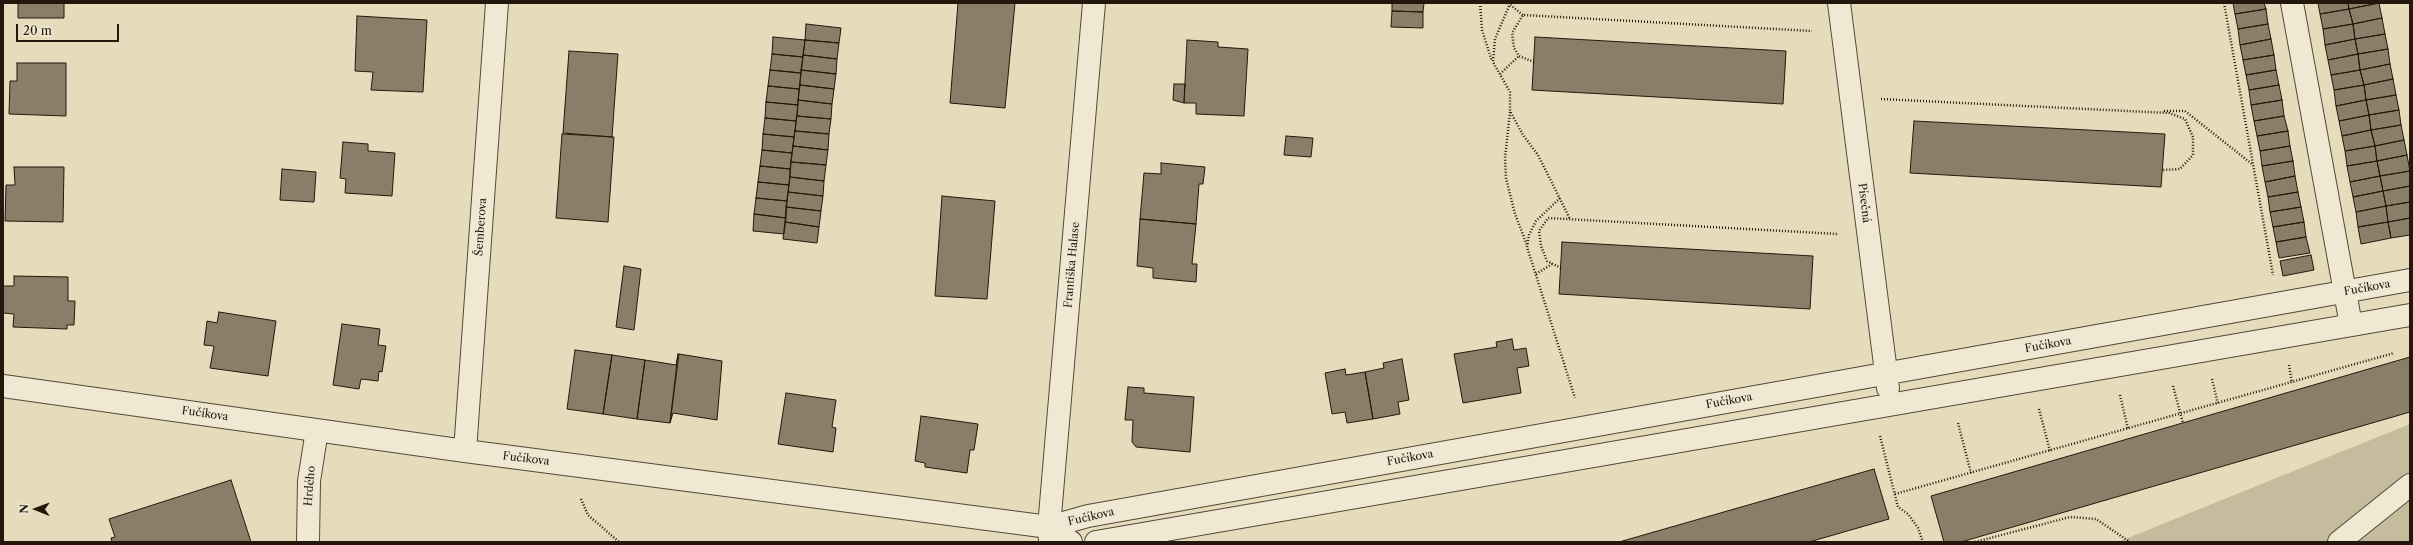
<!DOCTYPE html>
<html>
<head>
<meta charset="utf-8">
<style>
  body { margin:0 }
  #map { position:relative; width:2413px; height:545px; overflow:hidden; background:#e6dcbb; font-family:"Libre Caslon Text",serif }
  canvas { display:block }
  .frame { position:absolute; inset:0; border:4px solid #24180d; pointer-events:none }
  .north { position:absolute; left:16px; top:489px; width:40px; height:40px; -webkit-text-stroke:3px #efe8d3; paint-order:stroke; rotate:271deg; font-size:11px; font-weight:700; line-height:16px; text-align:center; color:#24180d }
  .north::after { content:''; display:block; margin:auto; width:14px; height:18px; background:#24180d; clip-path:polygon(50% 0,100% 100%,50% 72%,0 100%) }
  .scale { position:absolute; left:16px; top:24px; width:103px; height:18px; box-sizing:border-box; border:2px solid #24180d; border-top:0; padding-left:5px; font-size:12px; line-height:14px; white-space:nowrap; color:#24180d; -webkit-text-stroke:3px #efe8d3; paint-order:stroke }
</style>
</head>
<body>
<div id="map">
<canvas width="2413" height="545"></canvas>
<div class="frame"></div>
<div class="north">N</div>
<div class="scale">20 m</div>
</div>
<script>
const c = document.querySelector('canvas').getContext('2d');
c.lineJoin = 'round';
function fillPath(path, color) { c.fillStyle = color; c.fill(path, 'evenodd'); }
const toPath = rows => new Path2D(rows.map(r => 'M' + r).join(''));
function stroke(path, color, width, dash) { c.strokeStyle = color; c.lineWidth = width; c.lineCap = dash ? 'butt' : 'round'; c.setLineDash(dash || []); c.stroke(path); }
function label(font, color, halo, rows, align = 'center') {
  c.font = font + ' "Libre Caslon Text",serif'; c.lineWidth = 4; c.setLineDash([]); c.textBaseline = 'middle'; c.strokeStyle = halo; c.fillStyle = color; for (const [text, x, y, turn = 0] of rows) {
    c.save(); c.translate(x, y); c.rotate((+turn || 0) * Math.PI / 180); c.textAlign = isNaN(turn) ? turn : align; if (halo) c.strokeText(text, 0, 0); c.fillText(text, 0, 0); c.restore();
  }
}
fillPath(toPath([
  [2410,424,2410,542,2118,542]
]), '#c5bb9d');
const building = toPath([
  [18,3,64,3,64,18,18,18,18,3],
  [958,3,1015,3,1005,108,950,103,958,3],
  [1392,3,1424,3,1423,12,1392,11,1392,3],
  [2233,3,2264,3,2266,9,2235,14,2233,3],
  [2318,3,2348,3,2349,9,2320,14,2318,3],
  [2348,3,2379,3,2349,9,2348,3],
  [2379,3,2382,18,2353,24,2349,9,2379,3],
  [2266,9,2268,24,2238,29,2235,14,2266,9],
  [2349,9,2353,24,2323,29,2320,14,2349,9],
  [1392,11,1423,12,1423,28,1391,27,1392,11],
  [357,16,427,20,423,92,371,90,373,72,355,71,357,16],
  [2382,18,2385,34,2355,39,2353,24,2382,18],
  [806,24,841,28,839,43,805,40,806,24],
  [2268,24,2271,39,2240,45,2238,29,2268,24],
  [2353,24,2355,39,2325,45,2323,29,2353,24],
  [2385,34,2388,49,2358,54,2355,39,2385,34],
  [773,37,805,40,803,57,772,54,773,37],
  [1535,37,1786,51,1783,104,1532,90,1535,37],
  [2271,39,2274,55,2243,60,2240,45,2271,39],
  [2355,39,2358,54,2328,60,2325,45,2355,39],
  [805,40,839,43,837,59,803,55,805,40],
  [1187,40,1218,42,1218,47,1248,49,1244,116,1196,114,1196,103,1184,103,1187,40],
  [2388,49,2390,64,2360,70,2358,54,2388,49],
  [569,51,618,54,612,137,563,133,569,51],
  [772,54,803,57,801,73,770,70,772,54],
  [2358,54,2360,70,2331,75,2328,60,2358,54],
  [803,55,837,59,836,74,801,70,803,55],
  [2274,55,2276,70,2246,75,2243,60,2274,55],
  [17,63,66,63,66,116,9,114,10,81,17,81,17,63],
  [2390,64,2393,79,2364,85,2360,70,2390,64],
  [770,70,801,73,799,89,768,86,770,70],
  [801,70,836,74,834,89,800,85,801,70],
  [2276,70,2279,85,2249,90,2246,75,2276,70],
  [2360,70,2364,85,2334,90,2331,75,2360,70],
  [2393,79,2396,95,2366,100,2364,85,2393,79],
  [1174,84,1185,84,1184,103,1173,100,1174,84],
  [800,85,834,89,832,104,798,100,800,85],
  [2279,85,2282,100,2251,105,2249,90,2279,85],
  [2364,85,2366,100,2336,106,2334,90,2364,85],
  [768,86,799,89,798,105,766,102,768,86],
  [2396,95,2399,110,2369,115,2366,100,2396,95],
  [798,100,832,104,831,119,797,116,798,100],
  [2282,100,2284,116,2254,121,2251,105,2282,100],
  [2366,100,2369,115,2339,121,2336,106,2366,100],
  [766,102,798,105,796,121,765,118,766,102],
  [2399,110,2401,125,2371,130,2369,115,2399,110],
  [2369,115,2371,130,2342,136,2339,121,2369,115],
  [797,116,831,119,829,134,795,131,797,116],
  [2284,116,2288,131,2257,136,2254,121,2284,116],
  [765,118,796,121,794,137,763,134,765,118],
  [1914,121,2165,134,2161,187,1910,173,1914,121],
  [2401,125,2404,140,2375,146,2371,130,2401,125],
  [2371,130,2375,146,2345,151,2342,136,2371,130],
  [795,131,829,134,828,150,793,146,795,131],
  [2288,131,2290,146,2260,151,2257,136,2288,131],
  [562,134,614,137,608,222,556,218,562,134],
  [763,134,794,137,792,153,762,150,763,134],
  [1286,136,1313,138,1311,157,1284,155,1286,136],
  [2404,140,2407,155,2377,161,2375,146,2404,140],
  [343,142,368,144,368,151,395,153,392,196,345,193,346,179,340,178,343,142],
  [793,146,828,150,826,165,791,162,793,146],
  [2290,146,2293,161,2262,166,2260,151,2290,146],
  [2375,146,2377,161,2347,166,2345,151,2375,146],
  [762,150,792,153,790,169,760,166,762,150],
  [2407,155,2410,171,2380,176,2377,161,2407,155],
  [2293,161,2295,176,2265,182,2262,166,2293,161],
  [2377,161,2380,176,2350,182,2347,166,2377,161],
  [791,162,826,165,824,181,790,177,791,162],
  [1161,163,1205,167,1203,184,1199,184,1196,224,1140,219,1144,173,1161,174,1161,163],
  [760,166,790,169,789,185,758,182,760,166],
  [14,167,64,167,63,222,5,221,6,185,15,185,14,167],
  [282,169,316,172,314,202,280,200,282,169],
  [2410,171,2410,186,2383,191,2380,176,2410,171],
  [2295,176,2298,192,2268,197,2265,182,2295,176],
  [2380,176,2383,191,2353,197,2350,182,2380,176],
  [790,177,824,181,823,196,788,192,790,177],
  [758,182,789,185,787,201,756,198,758,182],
  [2410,186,2410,202,2386,206,2383,191,2410,186],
  [2383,191,2386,206,2356,212,2353,197,2383,191],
  [788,192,823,196,821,211,786,207,788,192],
  [2298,192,2301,207,2270,212,2268,197,2298,192],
  [942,196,995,201,987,299,935,296,942,196],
  [756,198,787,201,786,218,754,214,756,198],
  [2410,202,2410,218,2388,222,2386,206,2410,202],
  [2386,206,2388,222,2358,227,2356,212,2386,206],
  [786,207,821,211,819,227,785,222,786,207],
  [2301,207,2304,222,2273,227,2270,212,2301,207],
  [754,214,786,218,784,234,753,231,754,214],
  [2410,218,2410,235,2391,238,2388,222,2410,218],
  [1140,219,1196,224,1192,264,1197,264,1196,282,1153,278,1153,268,1137,266,1140,219],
  [785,222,819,227,817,243,783,239,785,222],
  [2304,222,2306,237,2276,242,2273,227,2304,222],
  [2388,222,2391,238,2361,244,2358,227,2388,222],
  [2306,237,2310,253,2279,258,2276,242,2306,237],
  [1562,242,1813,256,1810,309,1559,294,1562,242],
  [2311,255,2314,270,2283,276,2280,261,2311,255],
  [624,266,641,269,634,330,616,327,624,266],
  [14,276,68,277,68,301,75,301,74,325,67,325,67,329,13,327,14,314,3,313,3,286,14,286,14,276],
  [219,312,276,321,268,376,210,368,214,346,204,345,207,321,217,323,219,312],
  [342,324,380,329,378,345,386,346,382,372,379,371,378,381,361,379,359,389,333,385,342,324],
  [1512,339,1514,350,1526,348,1529,366,1517,368,1521,393,1463,403,1454,354,1497,347,1496,342,1512,339],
  [575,350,612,355,603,414,567,409,575,350],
  [678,354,670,423,637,419,645,360,676,365,678,354],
  [679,354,722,361,717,420,673,413,670,423,679,354],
  [612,355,645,360,637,419,603,414,612,355],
  [2410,357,2410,412,1961,542,1944,542,1931,496,2410,357],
  [1402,359,1409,400,1398,402,1400,414,1373,419,1365,372,1384,368,1383,363,1402,359],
  [1345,369,1346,375,1365,372,1373,419,1347,423,1345,412,1332,414,1325,373,1345,369],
  [1128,387,1144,388,1144,393,1194,397,1190,452,1136,447,1132,442,1133,420,1125,420,1128,387],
  [786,393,836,400,832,427,836,428,833,452,778,444,786,393],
  [921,416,978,424,974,450,970,450,967,473,925,467,925,463,915,461,921,416],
  [1874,469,1889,519,1809,542,1619,542,1874,469],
  [231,480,251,542,112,542,111,538,115,537,109,519,231,480]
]);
fillPath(building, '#897e67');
stroke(building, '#24180d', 1);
const minor = toPath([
  [1839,3,1888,388],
  [2292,3,2351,325],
  [3,386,465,451,1049,527,1088,516,2410,280],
  [465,451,497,3],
  [1049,527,1071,542],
  [1050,541,1049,527,1094,3],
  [308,542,309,481,317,430],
  [1096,542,2410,315],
  [2339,542,2410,485]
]);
stroke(minor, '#544938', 24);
stroke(toPath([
  [1480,3,1482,30,1492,61],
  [1508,3,1523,15],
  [2224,3,2273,275],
  [1509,6,1495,39,1493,62,1510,92,1510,111,1523,135,1538,155,1570,219],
  [1534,62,1519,56,1514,48,1512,33,1523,15,1812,31],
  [1500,74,1519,56],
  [1881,99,2169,113,2185,119,2193,137,2193,155,2180,169,2163,170],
  [2164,111,2185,111,2252,164],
  [1510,112,1505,158,1506,178,1515,214,1527,245],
  [1560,198,1536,221,1529,235,1527,247,1575,398],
  [1561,268,1547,261,1541,246,1539,231,1548,218,1838,234],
  [1536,274,1552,264],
  [2289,365,2292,383],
  [2212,379,2218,404],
  [2173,386,2183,423],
  [2120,395,2128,429],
  [2039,409,2050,451],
  [1958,423,1971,473],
  [1880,436,1898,507,1908,514,1918,528,1923,542],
  [1895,494,2394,353],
  [581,499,588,515,619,542],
  [1975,542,2070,517,2096,519,2130,542]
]), '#24180d', 2.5, [1, 2]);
stroke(minor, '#efe8d3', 22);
label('11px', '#24180d', '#efe8d3', [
  ["Písečná",1864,203,83],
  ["Šemberova",481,227,-86],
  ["Františka Halase",1072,265,-85],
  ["Fučíkova",2367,288,-10],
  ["Fučíkova",2048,345,-10],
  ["Fučíkova",1729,401,-10],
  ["Fučíkova",205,414,8],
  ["Fučíkova",1410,458,-10],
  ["Fučíkova",526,459,7],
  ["Hrdého",310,486,-85],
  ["Fučíkova",1091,517,-13]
]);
</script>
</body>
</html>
